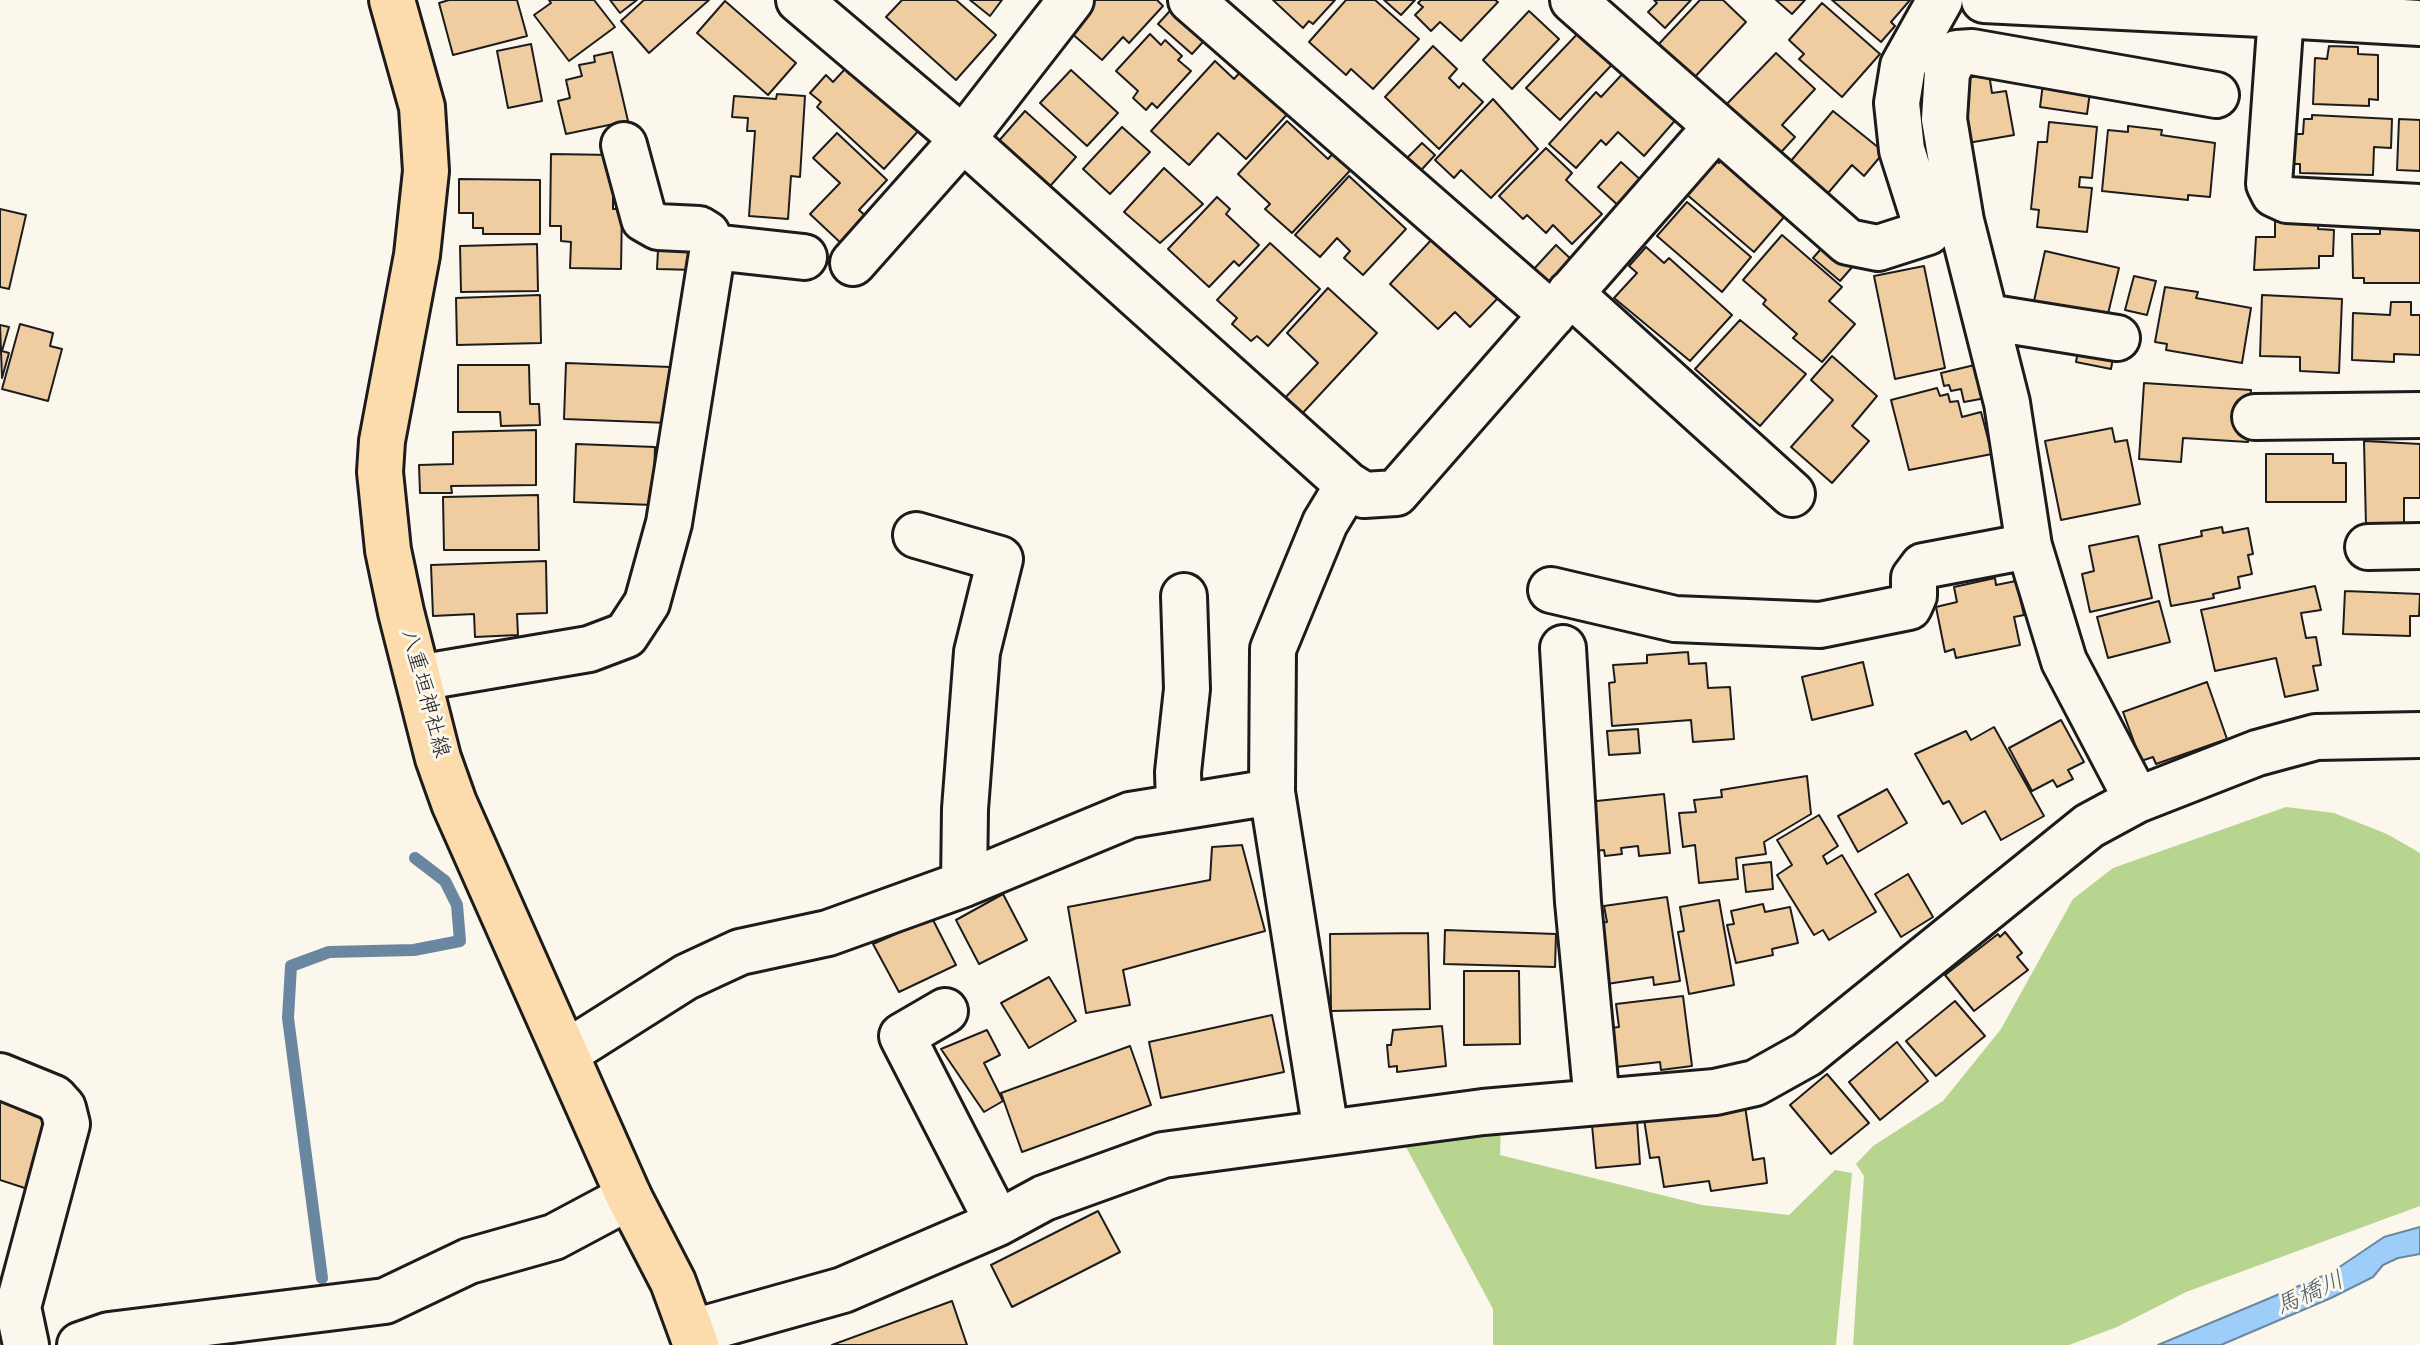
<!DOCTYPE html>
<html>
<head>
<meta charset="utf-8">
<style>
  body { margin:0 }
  canvas { display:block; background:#fbf7ec }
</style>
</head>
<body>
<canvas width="2420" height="1345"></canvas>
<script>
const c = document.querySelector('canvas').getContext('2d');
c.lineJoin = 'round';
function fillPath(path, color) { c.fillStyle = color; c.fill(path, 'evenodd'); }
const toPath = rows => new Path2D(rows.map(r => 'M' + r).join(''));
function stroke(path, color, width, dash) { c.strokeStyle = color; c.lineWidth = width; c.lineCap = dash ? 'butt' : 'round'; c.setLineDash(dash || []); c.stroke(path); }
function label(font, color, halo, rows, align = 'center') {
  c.font = font + ' Kalam,"Klee One",sans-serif'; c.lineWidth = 6; c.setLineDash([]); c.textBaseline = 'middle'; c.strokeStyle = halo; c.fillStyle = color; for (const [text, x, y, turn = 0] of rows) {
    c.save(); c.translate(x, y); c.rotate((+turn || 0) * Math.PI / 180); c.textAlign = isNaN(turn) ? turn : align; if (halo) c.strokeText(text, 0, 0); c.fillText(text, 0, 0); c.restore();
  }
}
fillPath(toPath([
  [2286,807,2334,813,2387,834,2420,853,2420,1206,2186,1292,2117,1327,2069,1345,1853,1345,1864,1176,1856,1164,1873,1146,1943,1101,2001,1029,2073,899,2113,868],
  [1501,1125,1500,1155,1702,1205,1789,1215,1835,1170,1852,1173,1836,1345,1493,1345,1493,1309,1406,1147]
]), '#b7d58e');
const water = toPath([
  [2420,1227,2420,1254,2398,1258,2383,1265,2373,1277,2331,1298,2221,1345,2158,1345,2332,1272,2384,1237,2420,1227]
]);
fillPath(water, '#9ccef9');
stroke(water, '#6987a1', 2);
stroke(toPath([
  [322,1278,288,1018,291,966,329,952,414,950,460,941,457,905,445,881,415,858]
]), '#6987a1', 12);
const building = toPath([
  [449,0,517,0,527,36,453,55,439,3,449,0],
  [549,0,594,0,615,27,569,61,534,15,551,3,549,0],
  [610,0,637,0,620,13,610,0],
  [644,0,709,0,649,53,621,21,644,0],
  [902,0,956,0,996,35,956,80,886,17,902,0],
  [970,0,1002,0,990,16,970,0],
  [1087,0,1157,0,1163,6,1129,43,1123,37,1102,60,1069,31,1087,0],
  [1273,0,1335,0,1313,24,1309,21,1303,28,1273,0],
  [1346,0,1375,0,1419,39,1373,89,1351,69,1346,75,1309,42,1346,0],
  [1384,0,1415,0,1401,15,1384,0],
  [1421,0,1495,0,1498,2,1461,41,1440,22,1431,31,1415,15,1423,7,1418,3,1421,0],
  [1654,0,1691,0,1665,28,1648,12,1657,3,1654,0],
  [1700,0,1723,0,1746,22,1693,79,1657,46,1700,0],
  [1776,0,1805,0,1792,14,1776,0],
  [1832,0,1910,0,1891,22,1895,26,1881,42,1832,0],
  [725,1,796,63,768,95,697,33,725,1],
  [1178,2,1212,32,1192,54,1158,24,1178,2],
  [1822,3,1880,54,1842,97,1799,59,1804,54,1789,40,1822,3],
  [1529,11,1559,39,1512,89,1483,60,1529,11],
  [1583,28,1620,56,1560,120,1526,88,1583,28],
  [1150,34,1161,45,1165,40,1182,56,1178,60,1191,71,1157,108,1152,103,1146,110,1133,98,1138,91,1116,71,1150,34],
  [531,44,542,101,508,108,497,51,531,44],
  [1433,46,1457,69,1449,78,1459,88,1463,83,1483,102,1439,149,1385,97,1433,46],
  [2329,46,2358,47,2358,54,2378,55,2378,100,2369,99,2369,106,2313,104,2315,58,2327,59,2329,46],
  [612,52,628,121,566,134,558,101,570,98,566,80,582,76,579,65,595,62,594,56,612,52],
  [1776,53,1815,89,1782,125,1795,137,1773,161,1723,108,1776,53],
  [1215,61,1234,79,1243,69,1293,108,1246,159,1218,133,1189,165,1151,131,1215,61],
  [845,69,849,74,854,69,920,129,884,169,817,107,821,102,810,93,826,75,833,82,845,69],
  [1627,69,1679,116,1644,156,1618,132,1606,145,1601,140,1576,168,1549,144,1596,92,1601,97,1627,69],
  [1071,70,1118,113,1087,146,1040,103,1071,70],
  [1989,74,1992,93,2006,91,2014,135,1962,144,1961,79,1989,74],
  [2043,84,2090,92,2087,114,2040,107,2043,84],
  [777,94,805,96,800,177,791,176,788,219,749,216,755,131,747,131,748,118,732,117,734,96,776,99,777,94],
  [1493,99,1538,149,1491,198,1461,170,1454,178,1435,160,1493,99],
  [1025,111,1076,157,1044,193,997,143,1025,111],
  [1833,111,1884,152,1864,176,1852,165,1823,199,1785,168,1833,111],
  [2312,115,2392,119,2391,148,2374,147,2373,175,2300,173,2300,164,2289,164,2291,134,2303,134,2304,119,2312,119,2312,115],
  [2399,119,2420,120,2420,171,2397,170,2399,119],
  [1287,121,1328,159,1340,145,1358,162,1292,233,1265,209,1270,204,1238,174,1287,121],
  [2049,122,2097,127,2092,178,2080,177,2079,187,2092,188,2087,232,2037,227,2039,210,2031,209,2038,142,2047,142,2049,122],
  [2128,126,2162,130,2161,135,2215,143,2210,197,2188,195,2188,200,2102,191,2108,130,2128,132,2128,126],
  [1122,127,1150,152,1110,194,1083,169,1122,127],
  [837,133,887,180,859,210,870,220,844,246,810,214,840,183,813,158,837,133],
  [1422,143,1435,155,1414,178,1400,165,1422,143],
  [1546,148,1572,173,1566,180,1602,214,1572,244,1553,225,1546,233,1527,215,1523,219,1499,196,1546,148],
  [1729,151,1790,210,1754,252,1678,187,1708,153,1719,163,1729,151],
  [551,154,613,155,613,209,622,209,621,269,570,268,571,242,561,241,561,226,550,226,551,154],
  [1621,162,1644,183,1621,208,1598,187,1621,162],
  [1164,168,1203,204,1160,243,1124,212,1164,168],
  [1349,176,1406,229,1363,275,1344,258,1350,251,1337,238,1320,257,1295,235,1349,176],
  [459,179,540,180,540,234,483,234,483,228,473,228,473,213,459,213,459,179],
  [1217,197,1230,209,1226,214,1259,245,1239,266,1234,261,1209,287,1168,249,1217,197],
  [1687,202,1751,257,1722,292,1657,236,1687,202],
  [0,209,26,215,9,289,0,287,0,209],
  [2275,219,2319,220,2318,229,2334,230,2333,256,2319,256,2319,268,2254,270,2256,237,2275,237,2275,219],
  [2420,222,2420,283,2364,283,2364,278,2353,278,2352,234,2380,234,2380,223,2420,222],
  [1782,235,1842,287,1829,301,1855,324,1822,362,1793,338,1797,334,1763,304,1766,300,1743,280,1782,235],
  [1434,237,1498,298,1470,327,1455,312,1438,329,1390,284,1434,237],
  [1827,242,1854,265,1840,281,1813,258,1827,242],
  [1270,243,1320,289,1268,346,1257,336,1251,341,1232,324,1237,318,1217,300,1270,243],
  [537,244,538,291,461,292,460,246,537,244],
  [1556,245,1574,262,1552,287,1533,270,1556,245],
  [1646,247,1664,263,1669,258,1732,315,1690,361,1614,298,1637,273,1629,266,1646,247],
  [658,250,696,251,696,270,657,269,658,250],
  [2045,251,2119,268,2107,318,2034,301,2045,251],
  [1924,266,1945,368,1895,379,1874,276,1924,266],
  [2134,276,2156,281,2147,315,2125,310,2134,276],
  [2165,287,2198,292,2196,298,2251,308,2242,363,2166,350,2167,344,2155,342,2165,287],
  [1328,288,1377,333,1299,417,1282,401,1318,363,1287,333,1328,288],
  [540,295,541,343,457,345,456,298,540,295],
  [2262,295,2342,299,2339,373,2300,371,2300,357,2260,356,2262,295],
  [2391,302,2411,302,2411,315,2420,315,2420,355,2394,354,2394,362,2352,360,2353,313,2390,315,2391,302],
  [1740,320,1806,374,1760,426,1695,369,1740,320],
  [20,324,53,333,50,346,62,349,48,401,2,389,20,324],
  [0,325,9,327,2,351,9,353,2,378,0,325],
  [2080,340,2115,347,2111,369,2076,362,2080,340],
  [1832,356,1877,396,1852,426,1869,441,1832,483,1791,447,1833,400,1811,380,1832,356],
  [566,363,671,367,669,423,564,419,566,363],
  [1983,363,1991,397,1964,402,1961,389,1951,391,1949,385,1944,386,1941,373,1983,363],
  [458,365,529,365,530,404,539,404,540,425,501,426,500,412,458,412,458,365],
  [2144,383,2251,390,2248,442,2183,438,2181,462,2139,459,2144,383],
  [1937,388,1940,396,1948,394,1950,402,1958,401,1962,417,1981,412,1992,454,1909,470,1891,400,1937,388],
  [2112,428,2115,442,2127,440,2140,504,2061,520,2045,441,2112,428],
  [536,430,536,485,451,486,452,493,420,493,419,465,453,464,453,432,536,430],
  [2364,441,2420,444,2420,498,2404,498,2404,525,2366,526,2364,441],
  [576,444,655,447,653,505,574,502,576,444],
  [2266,454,2333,454,2333,463,2346,463,2346,502,2266,502,2266,454],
  [538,495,539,550,444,550,443,497,538,495],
  [2222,527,2223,533,2248,528,2253,554,2248,555,2252,574,2238,577,2240,588,2213,594,2214,598,2171,606,2159,545,2202,536,2201,531,2222,527],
  [2138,536,2152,598,2090,612,2082,574,2094,571,2089,546,2138,536],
  [546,561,547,613,517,614,518,635,475,637,474,614,433,616,431,565,546,561],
  [1995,578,1996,585,2016,581,2024,615,2014,617,2020,645,1956,658,1954,649,1945,652,1936,607,1957,602,1954,587,1995,578],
  [2315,586,2321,610,2301,613,2306,638,2316,637,2321,665,2313,666,2318,690,2285,697,2276,658,2215,671,2201,610,2315,586],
  [2345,591,2420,594,2419,616,2410,616,2410,636,2343,634,2345,591],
  [2159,601,2170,642,2108,658,2097,617,2159,601],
  [1688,652,1689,664,1706,663,1708,688,1730,687,1734,739,1693,742,1691,720,1612,726,1609,683,1615,682,1613,665,1647,663,1647,655,1688,652],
  [1863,662,1873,705,1812,720,1802,677,1863,662],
  [2207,682,2227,739,2156,764,2153,757,2141,761,2123,712,2207,682],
  [2061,720,2084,762,2068,770,2073,779,2057,787,2053,780,2032,791,2009,748,2061,720],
  [1994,727,2044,816,2001,840,1985,811,1962,824,1949,801,1943,804,1915,754,1966,731,1971,740,1994,727],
  [1638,729,1640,753,1609,755,1607,731,1638,729],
  [1807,776,1811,814,1764,842,1766,854,1736,858,1738,879,1699,883,1695,845,1683,847,1679,813,1696,812,1694,800,1722,797,1721,790,1807,776],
  [1887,789,1907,823,1858,852,1838,816,1887,789],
  [1664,794,1670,853,1639,856,1638,846,1621,848,1622,854,1605,856,1604,850,1585,852,1587,802,1664,794],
  [1819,815,1838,846,1823,856,1827,864,1842,855,1876,912,1829,940,1823,930,1814,935,1777,875,1792,865,1777,840,1819,815],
  [1242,845,1265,931,1123,970,1130,1005,1086,1013,1068,907,1210,880,1212,847,1242,845],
  [1771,862,1773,889,1746,892,1743,865,1771,862],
  [1908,874,1933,917,1901,937,1875,894,1908,874],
  [1003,894,1027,940,979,964,956,920,1003,894],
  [1667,897,1680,981,1654,985,1653,977,1607,984,1598,923,1607,922,1604,906,1667,897],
  [1719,900,1734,985,1689,994,1678,932,1684,931,1680,907,1719,900],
  [1763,904,1765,912,1790,907,1798,943,1772,949,1773,955,1736,963,1727,925,1734,924,1731,911,1763,904],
  [932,918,956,965,899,992,873,944,932,918],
  [1445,930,1556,934,1555,967,1444,964,1445,930],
  [2005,932,2022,953,2017,957,2028,970,1974,1011,1945,975,1998,934,2000,937,2005,932],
  [1428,933,1430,1009,1331,1011,1330,934,1428,933],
  [1464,971,1519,971,1520,1044,1464,1045,1464,971],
  [1049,977,1076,1021,1029,1048,1001,1003,1049,977],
  [1683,996,1692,1066,1661,1070,1660,1062,1607,1068,1602,1029,1619,1027,1616,1004,1683,996],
  [1955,1001,1985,1036,1936,1076,1906,1041,1955,1001],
  [1272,1015,1284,1072,1161,1098,1149,1042,1272,1015],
  [1442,1026,1446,1066,1397,1072,1397,1066,1389,1067,1387,1045,1391,1045,1393,1030,1442,1026],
  [987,1030,1000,1055,984,1063,1003,1101,984,1112,941,1049,987,1030],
  [1897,1042,1928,1081,1880,1120,1849,1082,1897,1042],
  [1130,1046,1151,1105,1022,1152,1001,1093,1130,1046],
  [1827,1074,1869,1123,1831,1154,1790,1105,1827,1074],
  [0,1099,56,1116,40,1193,0,1180,0,1099],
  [1745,1106,1753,1160,1764,1158,1767,1183,1711,1191,1709,1181,1664,1187,1659,1157,1650,1158,1644,1119,1745,1106],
  [1637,1121,1640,1164,1596,1168,1592,1125,1637,1121],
  [1098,1211,1120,1252,1012,1307,991,1265,1098,1211],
  [952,1301,967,1345,832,1345,952,1301]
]);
fillPath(building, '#f0cda1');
stroke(building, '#1c1c1c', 2);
const minor = toPath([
  [799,0,963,139,1348,485,1364,495,1396,493,1716,127],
  [1191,0,1552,315],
  [1573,0,1848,242,1878,248,1928,232,1902,150,1897,103,1903,66,1940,0],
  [1984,0,2281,15],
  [2420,23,2281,15,2269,184,2274,194,2287,200,2420,207],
  [713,247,804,257],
  [853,263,963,139,1071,0],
  [1570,293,1792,494],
  [1987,317,2117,338],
  [2255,417,2420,415],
  [2368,547,2420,546],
  [1551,590,1675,619,1820,625,1909,607,1914,596,1914,578,1923,566,2029,546],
  [1563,648,1578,902,1597,1102],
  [418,678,589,649,626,635,647,603,669,523,713,247,707,234,699,229,658,227,644,219,624,145],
  [2137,800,2064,661,2029,546,2007,403,1961,221,1944,119,1947,72,1957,53,1972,52,2216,95],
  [1179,805,1178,772,1187,689,1184,596],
  [964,884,1130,815,1272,792],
  [945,1011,902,1036,998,1223],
  [566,1053,686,977,740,952,828,933,964,884,965,809,977,652,1000,559,916,535],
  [0,1076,54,1098,63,1108,67,1124,18,1307,26,1345],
  [1326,1132,1272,792,1273,649,1325,523,1348,485],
  [693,1332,843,1290,998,1223,1044,1198,1163,1155,1483,1112,1715,1092,1755,1083,1807,1054,2089,826,2137,800,2257,753,2316,737,2420,735],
  [80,1345,109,1335,385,1301,469,1261,554,1237,629,1197]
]);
const major = toPath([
  [392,0,422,107,426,171,417,255,382,441,380,472,388,550,401,612,438,758,454,803,629,1197,673,1282,696,1345]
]);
stroke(minor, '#1c1c1c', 50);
stroke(major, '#1c1c1c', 50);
stroke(minor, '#fbf7ec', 44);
stroke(major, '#fcdcac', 44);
label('22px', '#1c1c1c', '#fbf7ec', [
  ["八重垣神社線",423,694,75]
]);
label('italic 24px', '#495a69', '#fbf7ec', [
  ["馬橋川",2311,1296,-24]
]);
</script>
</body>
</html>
